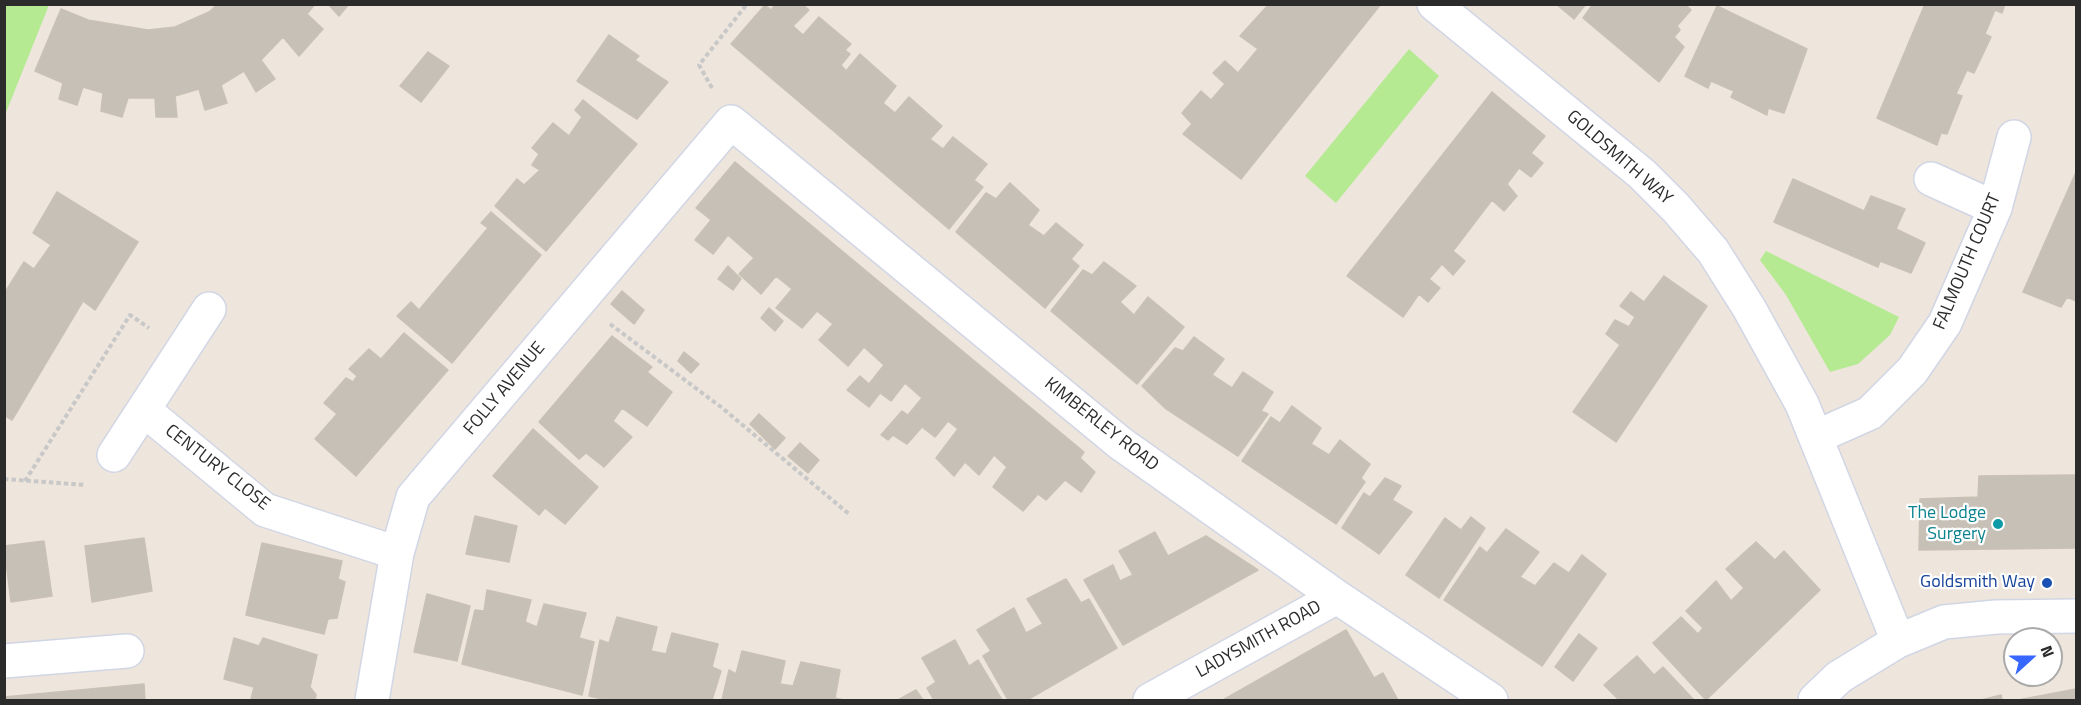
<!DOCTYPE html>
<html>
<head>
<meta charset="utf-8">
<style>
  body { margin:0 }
  #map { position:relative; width:2081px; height:705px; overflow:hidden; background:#eee5dc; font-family:"Titillium Web",sans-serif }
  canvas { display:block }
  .frame { position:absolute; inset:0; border:6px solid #2b2b2b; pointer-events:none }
  .north { position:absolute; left:2003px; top:627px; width:60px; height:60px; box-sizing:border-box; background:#fff; border:2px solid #aaa; border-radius:50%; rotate:69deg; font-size:16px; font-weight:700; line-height:24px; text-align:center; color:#2b2b2b }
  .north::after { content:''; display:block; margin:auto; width:21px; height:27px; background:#3867ff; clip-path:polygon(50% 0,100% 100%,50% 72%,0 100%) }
</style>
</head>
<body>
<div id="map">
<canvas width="2081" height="705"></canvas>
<div class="frame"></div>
<div class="north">N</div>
</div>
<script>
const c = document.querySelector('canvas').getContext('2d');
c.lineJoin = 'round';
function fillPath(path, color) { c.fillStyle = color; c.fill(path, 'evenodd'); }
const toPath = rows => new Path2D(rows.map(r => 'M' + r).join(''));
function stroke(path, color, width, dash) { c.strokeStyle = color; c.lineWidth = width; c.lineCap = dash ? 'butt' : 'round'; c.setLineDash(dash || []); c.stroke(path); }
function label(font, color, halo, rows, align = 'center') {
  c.font = font + ' "Titillium Web",sans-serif'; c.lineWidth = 4.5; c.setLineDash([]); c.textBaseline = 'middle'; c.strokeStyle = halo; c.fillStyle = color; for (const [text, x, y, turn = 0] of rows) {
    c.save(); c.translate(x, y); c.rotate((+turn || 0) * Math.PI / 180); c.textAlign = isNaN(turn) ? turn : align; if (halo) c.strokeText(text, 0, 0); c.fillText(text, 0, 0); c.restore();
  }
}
fillPath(toPath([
  [5,4,49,5,5,115,4,5],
  [1409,49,1439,76,1336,203,1305,176],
  [1766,251,1899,317,1890,335,1858,364,1830,372,1786,295,1760,260]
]), '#b5ea93');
const building = toPath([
  [218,4,315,4,307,14,323,29,299,56,283,37,261,60,275,79,256,92,244,71,221,85,227,103,205,110,199,89,175,96,177,117,156,117,155,98,128,98,122,117,101,111,103,93,83,87,77,105,59,99,63,83,35,71,61,9,88,20,148,30,175,27,209,12,218,4],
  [328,4,349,4,339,16,328,4],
  [776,4,802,4,809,10,793,26,803,35,819,17,851,44,845,50,850,54,841,65,846,71,860,54,896,86,883,103,895,113,909,97,942,126,930,139,943,149,953,137,987,164,974,180,983,187,949,229,731,44,765,5,771,10,776,4],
  [1269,4,1289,4,1291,6,1292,4,1381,4,1241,179,1183,134,1192,124,1182,113,1201,91,1211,100,1225,84,1213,73,1225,61,1238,73,1258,49,1240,36,1269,4],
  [1556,4,1586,4,1574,19,1556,4],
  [1593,4,1652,4,1652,8,1655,4,1685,4,1691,10,1677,26,1680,30,1674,37,1684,47,1659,82,1583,18,1593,4],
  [1925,4,2005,4,2002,13,1995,10,1985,34,1991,37,1974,73,1967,70,1956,94,1962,96,1947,134,1941,133,1937,145,1877,118,1925,4],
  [1717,6,1807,49,1784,113,1768,108,1767,115,1731,97,1734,91,1711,81,1708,88,1685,76,1717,6],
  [609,35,639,56,635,60,668,82,637,119,577,81,609,35],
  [428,52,449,66,421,102,400,86,428,52],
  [1492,92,1545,136,1531,153,1543,163,1531,177,1519,168,1507,184,1517,196,1504,211,1492,200,1453,251,1465,261,1453,275,1442,264,1429,279,1440,288,1428,302,1419,294,1403,317,1347,276,1492,92],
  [583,100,637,144,546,251,495,206,517,179,524,185,540,170,532,165,539,154,532,148,553,123,569,136,582,117,575,110,583,100],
  [735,162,1084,452,1080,458,1095,472,1081,492,1065,480,1046,500,1038,494,1023,511,993,487,1007,467,994,455,979,475,965,462,954,476,936,458,958,429,948,421,935,437,922,427,907,444,893,435,888,440,881,435,902,411,908,415,922,398,905,383,891,401,880,393,869,407,847,390,860,376,869,384,884,365,864,347,848,366,819,340,833,324,817,311,802,328,776,308,792,289,776,276,761,294,739,274,754,258,728,235,713,254,695,240,711,220,696,208,735,162],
  [2076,172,2076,301,2067,297,2061,307,2023,292,2076,172],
  [1793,179,1864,211,1871,196,1905,209,1896,229,1925,243,1911,273,1880,261,1878,267,1774,222,1793,179],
  [1010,183,1039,210,1028,225,1044,236,1056,223,1083,245,1071,259,1079,266,1045,308,956,232,986,193,996,199,1010,183],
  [57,192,138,242,95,310,83,301,12,420,4,415,4,294,24,262,34,269,51,245,33,233,57,192],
  [491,212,541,255,452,363,397,316,411,302,419,310,488,228,481,223,491,212],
  [1104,262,1136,286,1120,302,1134,315,1148,297,1184,327,1137,384,1051,311,1083,270,1092,275,1104,262],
  [728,266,741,279,733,290,718,279,728,266],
  [1664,276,1707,306,1616,442,1573,412,1620,345,1606,334,1615,320,1629,327,1635,317,1620,306,1631,292,1644,302,1664,276],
  [622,291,644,310,634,324,611,304,622,291],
  [769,308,783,321,775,331,761,318,769,308],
  [404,333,448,370,356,476,315,439,337,414,324,403,346,378,353,382,357,376,349,369,369,349,381,359,404,333],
  [612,336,652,367,647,372,672,392,647,426,622,408,613,421,632,437,604,467,586,453,579,459,539,422,612,336],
  [1194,337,1224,359,1212,375,1232,388,1243,372,1273,392,1261,411,1268,414,1238,456,1165,408,1142,386,1175,348,1183,351,1194,337],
  [684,352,699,364,691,373,678,361,684,352],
  [1292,406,1321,428,1311,444,1329,455,1340,440,1370,464,1361,478,1365,482,1336,524,1242,461,1271,417,1280,423,1292,406],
  [759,414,785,438,775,449,750,424,759,414],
  [533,429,598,487,565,524,545,508,539,515,493,476,533,429],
  [800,443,819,460,808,473,788,456,800,443],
  [2076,475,2076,548,1919,550,1920,499,1978,497,1979,476,2076,475],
  [1385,478,1401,486,1392,500,1412,512,1379,554,1342,528,1364,493,1370,497,1385,478],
  [475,516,517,526,509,562,466,554,475,516],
  [1471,517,1485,528,1439,598,1406,575,1445,518,1461,530,1471,517],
  [1506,529,1539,552,1520,577,1535,586,1554,563,1569,573,1582,555,1606,574,1542,666,1444,600,1480,547,1487,553,1506,529],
  [1155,532,1168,556,1206,536,1258,570,1123,645,1084,580,1113,565,1120,581,1133,575,1119,551,1155,532],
  [144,538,152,591,92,602,85,546,144,538],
  [44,541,52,596,11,602,4,546,44,541],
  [1756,542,1775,560,1784,551,1820,590,1706,700,1653,643,1681,617,1698,634,1703,628,1686,611,1716,581,1731,601,1744,588,1726,569,1756,542],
  [262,543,342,561,338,579,345,582,337,618,328,619,324,634,246,615,262,543],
  [1066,579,1081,603,1089,599,1117,648,1027,700,1008,700,983,656,991,651,977,630,1014,608,1026,633,1043,624,1027,599,1066,579],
  [487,590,531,600,525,622,537,627,544,604,586,613,579,638,594,642,582,695,462,664,475,610,484,611,487,590],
  [427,594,470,606,457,661,414,652,427,594],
  [617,617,657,627,651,651,666,654,672,633,718,644,712,667,721,671,712,700,607,700,589,696,600,640,609,643,617,617],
  [1346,630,1374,678,1383,673,1398,700,1223,700,1346,630],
  [1579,634,1597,648,1573,681,1555,667,1579,634],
  [234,638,259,646,263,638,317,655,310,687,316,695,315,700,260,700,251,699,254,687,224,679,234,638],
  [955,640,969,666,978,660,1002,700,934,700,927,688,936,682,922,658,955,640],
  [742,651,785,661,780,684,793,686,801,662,840,670,835,698,844,700,722,700,729,670,736,674,742,651],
  [1637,656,1654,675,1663,667,1694,700,1619,700,1604,685,1637,656],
  [144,684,145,700,4,700,4,697,144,684],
  [2076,689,2076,700,2018,700,2076,689],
  [916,690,923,700,898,700,916,690],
  [2001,695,2002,700,1981,700,2001,695]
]);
fillPath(building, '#c6c0b7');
stroke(building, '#cac1b5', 1.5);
const minor = toPath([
  [1434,4,1642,174,1676,208,1713,251,1749,308,1802,404,1898,641],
  [1931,179,1995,208],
  [144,410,265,510,397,553],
  [1816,437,1870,413,1912,371,1945,323,1995,208,2014,137],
  [114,455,209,309],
  [4,661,127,651],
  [372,700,397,553,413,497,731,122,1120,443,1337,597,1491,700],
  [1150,700,1337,597],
  [1815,700,1839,677,1898,641,1944,622,1996,617,2076,616]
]);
stroke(minor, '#d1d6e5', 36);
stroke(toPath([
  [712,88,699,65,747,4],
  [610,324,721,407,849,514],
  [4,479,86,485],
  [25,481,130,315,149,328]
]), '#c8c8c8', 4, [4.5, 3]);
stroke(minor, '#fff', 33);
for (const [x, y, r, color] of [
  [1998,524,6,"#0f9aa8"],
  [2047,583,6,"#1a4fb4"]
]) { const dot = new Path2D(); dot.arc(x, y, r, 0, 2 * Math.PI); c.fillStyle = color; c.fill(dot); stroke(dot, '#fff', 2); }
label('18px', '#2b2b2b', '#fff', [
  ["GOLDSMITH WAY",1619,158,41],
  ["FALMOUTH COURT",1968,262,-67],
  ["FOLLY AVENUE",505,389,-50],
  ["KIMBERLEY ROAD",1101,425,38],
  ["CENTURY CLOSE",217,468,38],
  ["LADYSMITH ROAD",1259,640,-29]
]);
label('18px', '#0d838f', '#fff', [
  ["The Lodge",1986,514],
  ["Surgery",1986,535]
], 'right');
label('18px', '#164399', '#fff', [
  ["Goldsmith Way",2035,583]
], 'right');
</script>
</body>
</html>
